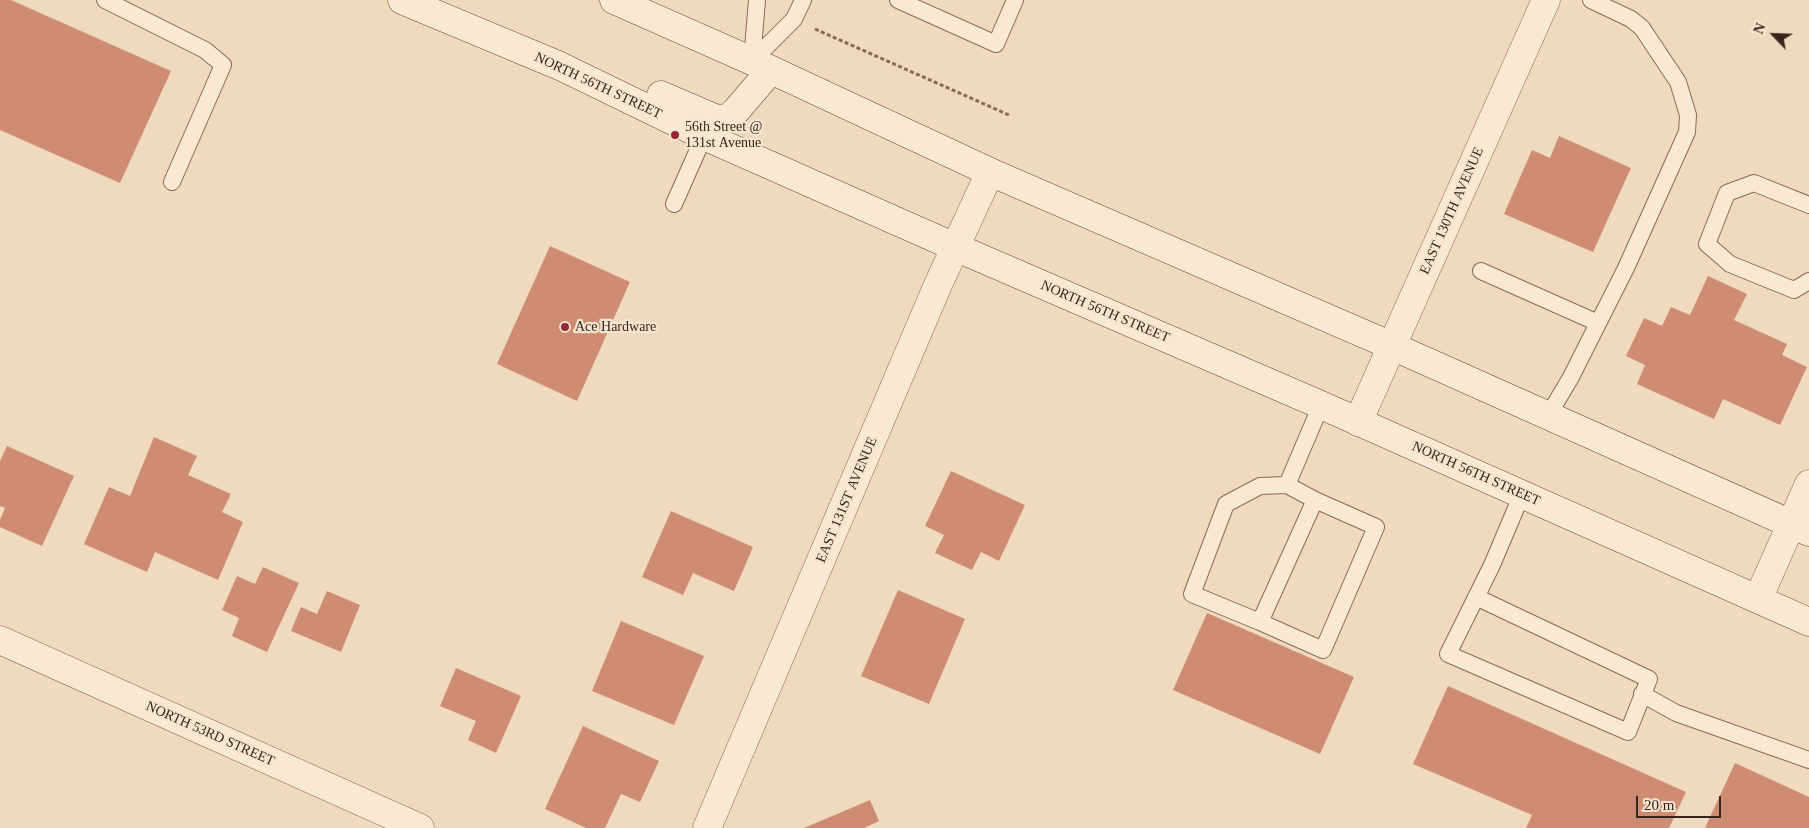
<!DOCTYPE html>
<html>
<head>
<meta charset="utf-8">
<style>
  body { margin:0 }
  #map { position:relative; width:1809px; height:828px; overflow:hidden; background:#efdabf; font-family:"Times New Roman",serif }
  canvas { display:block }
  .north { position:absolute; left:1749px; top:10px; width:50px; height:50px; -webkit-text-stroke:4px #f6e5ce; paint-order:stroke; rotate:294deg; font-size:14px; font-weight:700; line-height:20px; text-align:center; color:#37251c }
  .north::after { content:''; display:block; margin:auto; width:18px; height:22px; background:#37251c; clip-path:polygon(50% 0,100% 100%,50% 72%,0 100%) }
  .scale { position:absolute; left:1636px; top:796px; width:85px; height:22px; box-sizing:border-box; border:2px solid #37251c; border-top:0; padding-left:6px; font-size:15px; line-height:18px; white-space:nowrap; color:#37251c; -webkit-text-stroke:4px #f6e5ce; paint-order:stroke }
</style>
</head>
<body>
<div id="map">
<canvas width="1809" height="828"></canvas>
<div class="north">N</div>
<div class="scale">20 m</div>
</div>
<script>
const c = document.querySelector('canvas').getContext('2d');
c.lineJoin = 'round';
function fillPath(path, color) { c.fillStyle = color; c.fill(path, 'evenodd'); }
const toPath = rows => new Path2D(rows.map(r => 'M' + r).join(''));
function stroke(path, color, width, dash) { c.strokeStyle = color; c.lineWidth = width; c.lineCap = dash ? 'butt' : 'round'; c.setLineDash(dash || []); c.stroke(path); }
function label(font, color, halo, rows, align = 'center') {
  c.font = font + ' "Times New Roman",serif'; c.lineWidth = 4.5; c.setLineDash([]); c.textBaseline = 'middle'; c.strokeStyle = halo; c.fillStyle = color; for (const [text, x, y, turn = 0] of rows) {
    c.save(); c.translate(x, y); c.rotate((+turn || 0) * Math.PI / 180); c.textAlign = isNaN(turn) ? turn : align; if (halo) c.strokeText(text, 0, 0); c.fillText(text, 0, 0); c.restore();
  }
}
fillPath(toPath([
  [0,0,11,0,171,71,120,183,0,130],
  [1559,136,1631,168,1593,252,1504,214,1532,150,1550,158],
  [550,246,630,282,577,401,497,364],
  [1708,276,1747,294,1734,320,1787,344,1782,355,1807,367,1780,425,1723,399,1714,419,1637,384,1645,365,1626,356,1644,318,1662,326,1671,307,1690,315],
  [154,437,197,456,188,475,231,494,222,512,243,522,218,580,155,552,147,572,84,544,109,487,130,496],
  [7,446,74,476,42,546,0,527,0,520,5,508,0,506,0,461],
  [951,471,1025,505,999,561,981,552,972,570,935,553,944,535,925,526],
  [671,511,753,547,734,591,693,573,683,595,642,577],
  [263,567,299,583,267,652,232,636,239,618,222,610,237,576,255,584],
  [898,590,965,619,929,704,861,676],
  [327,591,360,605,341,652,291,631,301,607,317,614],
  [1207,613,1354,677,1320,754,1173,690],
  [621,621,704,656,674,725,592,691],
  [456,668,521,696,496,753,468,740,476,721,440,706],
  [1448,686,1686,792,1669,828,1526,828,1532,815,1413,764],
  [583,726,659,761,640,802,621,794,605,828,586,828,545,809],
  [1735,763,1809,797,1809,828,1705,828],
  [870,800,879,821,864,828,804,828]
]), '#ce8d73');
const lane = toPath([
  [105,0,205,50,223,65,172,182],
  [898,0,996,44,1015,0],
  [752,61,794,19,803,0],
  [752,61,757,0],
  [674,204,704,136],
  [1809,205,1754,183,1727,193,1707,244,1730,264,1794,290,1809,281],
  [1481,271,1598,323],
  [1548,416,1571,377,1626,268,1687,132,1688,115,1678,82,1642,28,1631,19,1591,0],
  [1287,485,1315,500,1376,527,1323,650,1260,622,1192,594,1226,504,1260,486,1287,485,1321,405],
  [1476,597,1649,679,1628,732,1448,654,1492,565,1522,494],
  [1260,622,1315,500],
  [1642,694,1676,713,1809,760]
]);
const street = toPath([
  [1358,422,1546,0],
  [1758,599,1809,484],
  [0,640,420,828],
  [707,828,937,287,990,172]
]);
const secondary = toPath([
  [402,0,560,66,704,136,955,247,1321,405,1809,622],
  [614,0,752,61,990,172,1392,346,1809,532],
  [661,95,717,119,728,118,735,112,771,70]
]);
stroke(lane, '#886a57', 18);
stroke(street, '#886a57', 29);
stroke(secondary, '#694b3a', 29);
stroke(toPath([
  [815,29,1009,115]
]), '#886a57', 3, [4, 2.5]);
stroke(lane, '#f9e8d2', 16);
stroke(street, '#f9e8d2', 28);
stroke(secondary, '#f9e8d2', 28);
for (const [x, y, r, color] of [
  [675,135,5,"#982536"],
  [565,327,5,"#982536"]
]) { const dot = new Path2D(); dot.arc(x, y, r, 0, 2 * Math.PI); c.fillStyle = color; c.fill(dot); stroke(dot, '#f6e5ce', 2); }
label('14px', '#37251c', '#f6e5ce', [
  ["NORTH 56TH STREET",598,86,25],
  ["EAST 130TH AVENUE",1452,211,-66],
  ["NORTH 56TH STREET",1105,312,23],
  ["NORTH 56TH STREET",1476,474,24],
  ["EAST 131ST AVENUE",847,500,-67],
  ["NORTH 53RD STREET",210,734,24]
]);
label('14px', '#37251c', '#f6e5ce', [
  ["56th Street @",685,127],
  ["131st Avenue",685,143],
  ["Ace Hardware",575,327]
], 'left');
</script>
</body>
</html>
